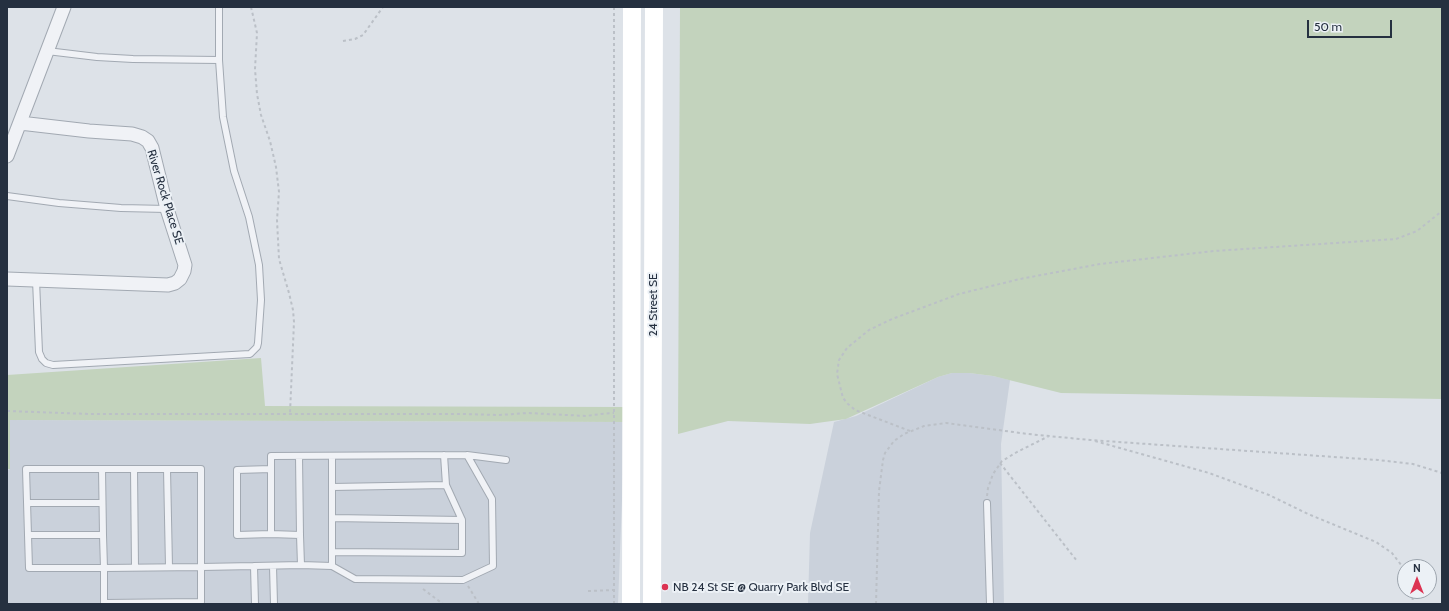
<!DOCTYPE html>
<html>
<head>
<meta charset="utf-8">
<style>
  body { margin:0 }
  #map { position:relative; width:1449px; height:611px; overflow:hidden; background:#dde2e8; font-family:Cabin,sans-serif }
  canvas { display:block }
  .frame { position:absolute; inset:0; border:8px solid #253040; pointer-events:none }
  .north { position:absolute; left:1397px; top:559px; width:40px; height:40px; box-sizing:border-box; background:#ecf1f6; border:1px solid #9ca4ad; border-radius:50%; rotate:0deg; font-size:11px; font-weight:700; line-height:16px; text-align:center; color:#253040 }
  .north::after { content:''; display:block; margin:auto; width:14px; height:18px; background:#dc3352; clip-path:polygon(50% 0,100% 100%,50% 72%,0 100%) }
  .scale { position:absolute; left:1307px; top:20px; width:85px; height:18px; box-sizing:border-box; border:2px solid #253040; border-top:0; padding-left:5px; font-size:12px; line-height:14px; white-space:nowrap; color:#253040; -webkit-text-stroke:3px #ecf1f6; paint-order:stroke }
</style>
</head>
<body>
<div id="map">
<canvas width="1449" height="611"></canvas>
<div class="frame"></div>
<div class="north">N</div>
<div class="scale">50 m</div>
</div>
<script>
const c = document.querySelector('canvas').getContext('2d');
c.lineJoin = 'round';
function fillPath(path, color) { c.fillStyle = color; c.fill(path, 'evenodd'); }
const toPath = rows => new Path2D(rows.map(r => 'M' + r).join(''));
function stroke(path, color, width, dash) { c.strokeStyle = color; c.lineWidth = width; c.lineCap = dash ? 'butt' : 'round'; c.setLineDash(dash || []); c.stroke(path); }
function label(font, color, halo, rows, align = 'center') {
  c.font = font + ' Cabin,sans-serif'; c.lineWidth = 4; c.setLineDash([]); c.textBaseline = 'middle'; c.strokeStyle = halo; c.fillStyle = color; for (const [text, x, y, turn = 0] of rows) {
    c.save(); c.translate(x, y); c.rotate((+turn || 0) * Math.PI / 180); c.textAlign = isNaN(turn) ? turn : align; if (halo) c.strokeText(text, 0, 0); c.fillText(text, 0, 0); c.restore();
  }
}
fillPath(toPath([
  [952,373,969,373,993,376,1010,380,1001,444,1004,604,808,604,810,533,834,422,856,416,938,377],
  [10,420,625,422,618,604,7,604,7,471,10,469]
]), '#cad1db');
fillPath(toPath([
  [680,7,1442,7,1442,399,1061,393,993,376,969,373,952,373,938,377,846,419,810,424,728,421,678,434],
  [261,358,265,406,625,407,625,422,10,420,10,469,7,469,7,375]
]), '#c3d3bd');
const service = toPath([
  [47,51,97,57,133,59,219,60],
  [7,196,59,203,121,208,167,209],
  [36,280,39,352,42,359,46,363,53,365,250,354,257,347,258,343,261,300,259,265,249,217,234,171,223,117,219,60,219,7],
  [467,455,506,460],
  [299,456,300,535],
  [332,456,332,566],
  [134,469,135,567],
  [167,469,169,567],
  [271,469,237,470,237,535,271,534],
  [332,487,446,485,444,455],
  [27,503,102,503],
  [987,503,990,604],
  [332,518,462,520,446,485],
  [28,535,103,535,102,469],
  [103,535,104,568,104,603,201,602,201,469,26,469,29,568,104,568,201,567,254,566,301,565,332,566,355,579,463,580,493,566,492,499,467,455,271,456,271,534,300,535,301,565],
  [332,552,462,553,462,520],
  [254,566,255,604],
  [273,566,274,604]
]);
const minor = toPath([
  [7,156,64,7],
  [7,279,168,285,175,283,180,279,184,271,185,265,167,209,152,148,148,141,142,137,132,134,89,131,20,123]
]);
stroke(service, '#a2a9b2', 8);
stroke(minor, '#a2a9b2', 15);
stroke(toPath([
  [251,7,257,33,255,69,257,94,261,115,270,141,276,167,279,192,277,220,279,259,289,293,293,310,294,322,290,413],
  [614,7,614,604],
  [343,41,355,39,363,35,383,7],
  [7,411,90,414,462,414,499,415,528,413,586,416,601,414,614,413],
  [910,431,855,410,848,404,843,398,837,374,839,360,847,348,869,330,892,319,959,294,1020,279,1100,264,1214,251,1396,239,1417,231,1442,211],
  [1095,441,1209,473,1269,495,1308,514,1376,542,1392,553,1405,570],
  [1000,463,1077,561],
  [987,496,988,488,993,474,1002,461,1017,452,1049,436],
  [468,586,479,604],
  [423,589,443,604],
  [588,591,614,590],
  [1412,591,1413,604],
  [876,604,879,491,883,460,885,453,894,441,904,434,924,426,946,423,1028,434,1090,440,1378,460,1413,464,1442,473]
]), '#bbc0c7', 2, [3, 3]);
stroke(service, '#f0f2f6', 6);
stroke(minor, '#f0f2f6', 13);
stroke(toPath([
  [631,604,632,7],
  [652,604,654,7]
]), '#fff', 18);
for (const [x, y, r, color] of [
  [665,587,4,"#dc3352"]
]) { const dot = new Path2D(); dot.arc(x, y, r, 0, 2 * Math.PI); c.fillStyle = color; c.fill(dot); stroke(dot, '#ecf1f6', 1.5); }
label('12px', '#253040', '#ecf1f6', [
  ["River Rock Place SE",165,197,73],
  ["24 Street SE",653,305,-90]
]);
label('12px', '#253040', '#ecf1f6', [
  ["NB 24 St SE @ Quarry Park Blvd SE",673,587]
], 'left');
</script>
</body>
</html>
